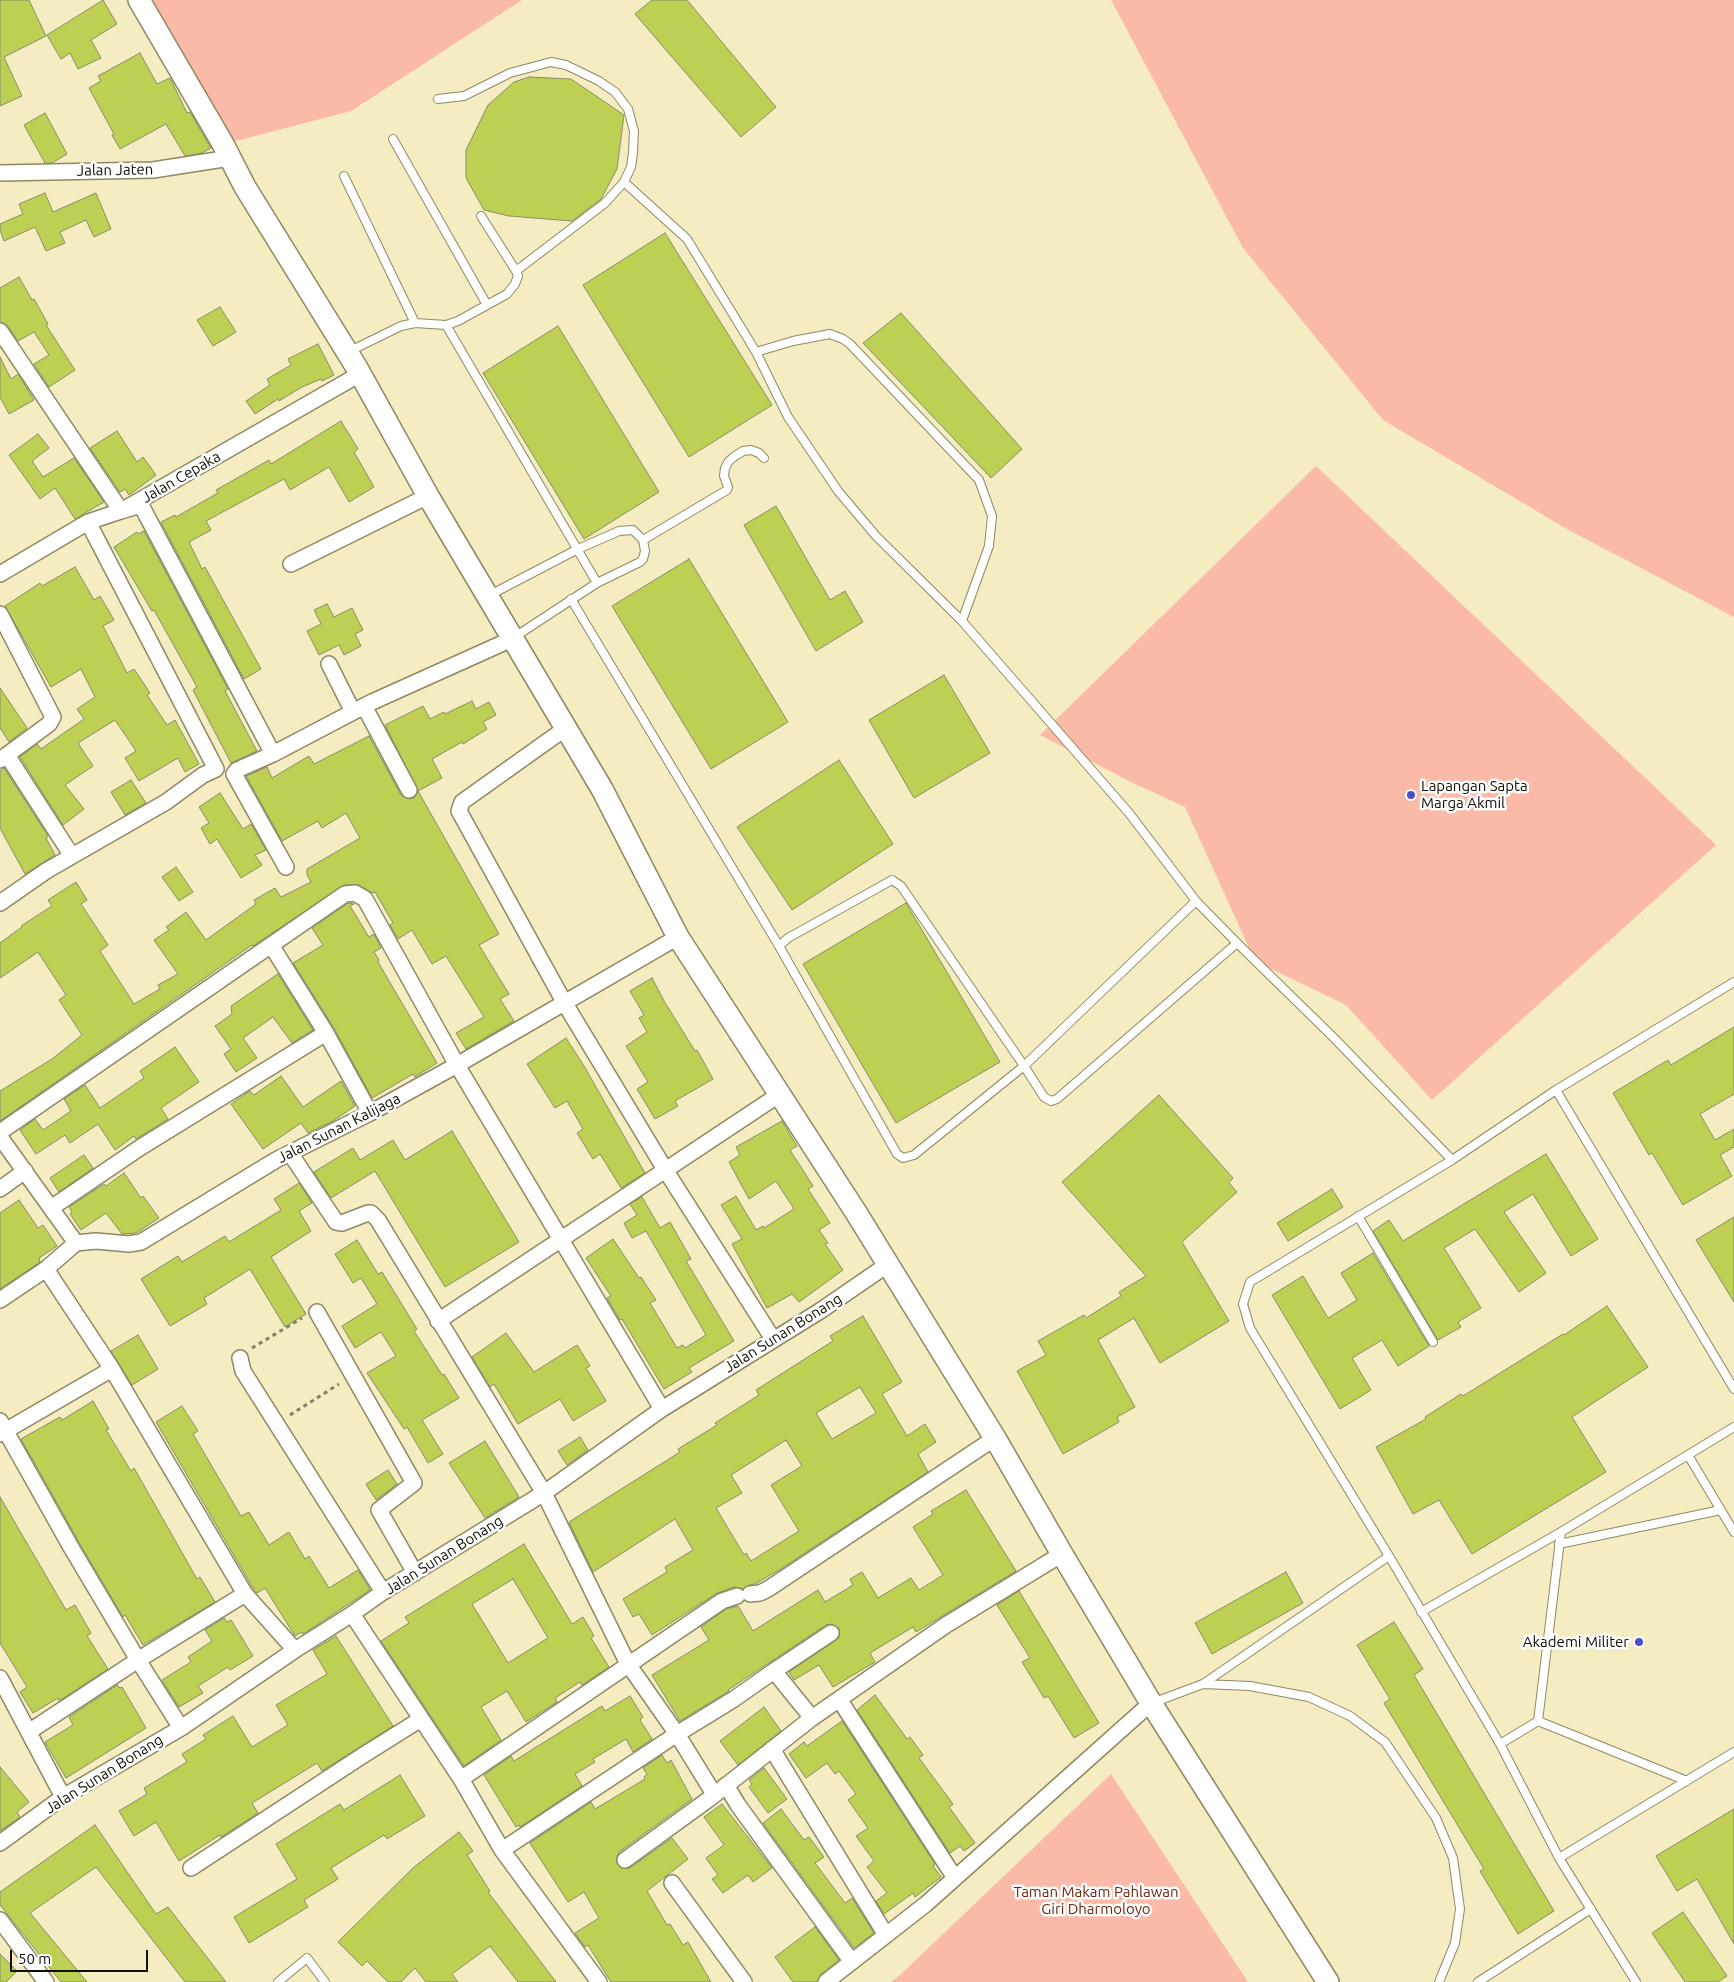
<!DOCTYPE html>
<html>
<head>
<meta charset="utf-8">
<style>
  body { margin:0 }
  #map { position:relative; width:1734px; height:1982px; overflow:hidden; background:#f5ecc2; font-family:Ubuntu,sans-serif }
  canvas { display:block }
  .scale { position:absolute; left:10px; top:1950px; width:138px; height:22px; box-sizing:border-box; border:2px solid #100d02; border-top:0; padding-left:6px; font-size:15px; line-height:18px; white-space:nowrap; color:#100d02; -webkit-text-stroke:4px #fff; paint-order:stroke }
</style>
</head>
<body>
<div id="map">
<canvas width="1734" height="1982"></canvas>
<div class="scale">50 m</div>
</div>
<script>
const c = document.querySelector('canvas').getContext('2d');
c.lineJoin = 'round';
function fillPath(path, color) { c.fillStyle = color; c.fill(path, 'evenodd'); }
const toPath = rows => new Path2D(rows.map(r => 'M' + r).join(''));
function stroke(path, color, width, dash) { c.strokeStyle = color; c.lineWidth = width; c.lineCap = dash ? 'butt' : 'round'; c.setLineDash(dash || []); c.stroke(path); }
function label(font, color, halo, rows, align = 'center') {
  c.font = font + ' Ubuntu,sans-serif'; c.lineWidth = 5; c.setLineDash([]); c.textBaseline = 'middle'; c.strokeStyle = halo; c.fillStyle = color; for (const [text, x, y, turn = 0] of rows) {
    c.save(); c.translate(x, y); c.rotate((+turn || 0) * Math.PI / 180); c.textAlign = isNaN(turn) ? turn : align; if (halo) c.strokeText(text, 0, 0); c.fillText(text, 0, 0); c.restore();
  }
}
fillPath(toPath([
  [144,0,522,0,351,111,224,144],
  [1111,0,1734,0,1734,617,1567,529,1383,420,1243,248],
  [1316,466,1716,845,1432,1100,1346,1005,1255,961,1185,807,1133,783,1040,735],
  [1111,1774,1248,1982,891,1982,899,1976]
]), '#fbbaa7');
const building = toPath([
  [0,0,29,0,46,36,4,57,22,96,0,106,0,0],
  [103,0,117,24,91,40,101,58,78,69,70,53,61,59,47,35,103,0],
  [652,0,687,0,776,107,741,137,635,14,652,0],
  [140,53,157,84,170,78,187,113,190,112,211,148,202,153,185,156,166,124,120,149,112,135,114,134,89,88,101,81,98,76,140,53],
  [529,77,571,79,624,115,617,169,601,199,572,221,509,216,484,210,466,178,466,150,488,105,514,82,529,77],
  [45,113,67,154,52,163,45,163,24,125,45,113],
  [45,193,53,212,96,193,111,229,94,237,86,220,60,232,65,243,46,251,35,227,4,241,0,230,0,224,23,214,19,204,45,193],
  [665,233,772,405,689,457,583,285,665,233],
  [19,277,32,300,34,299,48,324,46,325,75,370,49,387,34,364,49,355,34,332,18,341,7,325,0,322,0,288,19,277],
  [220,307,236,332,213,346,197,320,220,307],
  [901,313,1022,449,991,478,863,343,901,313],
  [558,326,659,492,584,539,483,373,558,326],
  [318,344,334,375,322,381,321,379,302,387,279,401,278,399,255,414,246,401,270,385,267,379,291,365,288,359,318,344],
  [0,357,11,379,18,374,34,400,9,414,0,397,0,357],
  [341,421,358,449,354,452,374,487,349,502,329,467,290,490,284,479,206,521,211,530,189,542,202,569,205,567,261,669,244,679,161,522,175,515,176,517,218,493,216,490,269,460,271,464,341,421],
  [117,431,137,462,143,457,156,475,129,495,125,489,120,492,90,448,117,431],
  [38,434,49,448,32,461,43,477,74,458,104,502,75,519,55,488,40,499,9,455,38,434],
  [776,506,830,600,845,591,863,622,816,651,744,525,776,506],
  [144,531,228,689,225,691,257,751,231,763,193,690,197,687,154,610,152,611,114,547,137,532,138,534,144,531],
  [689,559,788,722,711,769,612,606,689,559],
  [75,567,94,600,100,596,114,620,103,626,127,673,134,669,150,693,147,695,167,725,175,720,199,764,185,772,178,758,139,781,125,758,136,751,115,720,78,743,93,766,65,785,84,809,63,825,20,757,37,744,41,749,84,719,77,709,95,697,81,669,51,687,5,606,40,583,42,586,75,567],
  [327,604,334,617,352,608,363,630,355,634,361,646,344,655,339,645,319,655,307,631,321,624,314,610,327,604],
  [944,675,990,753,914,798,869,720,944,675],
  [0,688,27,728,9,742,0,728,0,688],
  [472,701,476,709,489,702,496,715,483,722,487,729,463,744,462,742,432,759,442,778,418,791,385,725,423,706,430,719,444,712,445,714,472,701],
  [369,736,401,795,409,799,414,798,418,791,499,934,479,945,509,994,500,999,514,1021,466,1049,456,1033,484,1017,446,956,432,964,412,930,398,939,390,925,393,923,375,892,372,893,359,885,344,885,253,946,252,945,0,1121,0,1091,52,1059,82,1035,59,1000,66,995,38,952,0,978,0,943,22,927,21,926,52,906,48,900,76,882,87,900,81,904,108,945,100,951,134,1004,160,989,158,985,178,974,154,940,169,930,166,927,186,912,206,940,256,904,254,900,275,888,281,897,311,882,307,875,307,869,360,838,346,813,322,828,318,821,282,841,246,776,267,767,272,778,309,756,314,764,369,736],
  [839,760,893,844,792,910,737,827,839,760],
  [4,768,48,836,46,838,55,855,25,874,0,828,0,771,4,768],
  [131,780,146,803,125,815,111,792,131,780],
  [220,793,243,829,251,824,266,850,255,855,262,865,241,878,217,839,210,844,201,828,209,823,199,807,220,793],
  [176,867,193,892,179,901,162,877,176,867],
  [348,903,354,904,350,906,369,937,374,934,381,948,374,952,379,960,378,962,437,1063,415,1077,413,1074,372,1098,334,1028,293,963,323,945,312,928,348,903],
  [906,903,1000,1062,896,1123,803,964,906,903],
  [278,974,313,1030,292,1043,273,1017,243,1038,257,1058,236,1072,224,1054,231,1049,215,1026,232,1014,231,1006,278,974],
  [652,978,664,1001,695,1051,697,1050,713,1079,675,1101,678,1106,655,1119,637,1089,648,1082,626,1046,647,1032,639,1018,644,1015,630,991,652,978],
  [1734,1027,1734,1094,1700,1114,1715,1140,1734,1129,1734,1147,1720,1155,1732,1176,1683,1205,1652,1153,1649,1155,1613,1093,1668,1060,1671,1065,1734,1027],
  [566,1038,584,1066,645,1173,621,1188,600,1154,593,1159,577,1133,583,1129,567,1101,555,1108,527,1064,566,1038],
  [175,1047,199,1082,161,1108,168,1119,136,1139,134,1136,115,1150,98,1124,70,1143,65,1135,36,1154,20,1130,35,1119,43,1130,71,1111,64,1099,85,1085,100,1108,144,1078,140,1071,175,1047],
  [281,1076,303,1107,341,1081,355,1106,333,1121,308,1133,301,1123,263,1149,231,1104,250,1091,254,1095,281,1076],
  [1159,1095,1233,1178,1229,1183,1237,1192,1182,1242,1229,1321,1160,1363,1134,1318,1098,1340,1135,1407,1117,1417,1119,1422,1063,1454,1017,1371,1046,1355,1038,1341,1084,1315,1086,1318,1121,1296,1119,1292,1146,1276,1062,1182,1159,1095],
  [782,1121,797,1146,790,1150,813,1186,808,1189,830,1223,819,1230,828,1243,825,1244,843,1270,799,1302,792,1294,767,1308,732,1244,742,1239,721,1205,736,1196,756,1230,763,1226,764,1228,794,1209,776,1181,749,1199,729,1162,740,1155,736,1147,782,1121],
  [452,1131,519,1242,445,1287,375,1171,331,1198,314,1172,353,1148,360,1160,393,1140,405,1160,452,1131],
  [1546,1154,1598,1239,1571,1256,1533,1194,1504,1212,1546,1273,1519,1292,1475,1229,1444,1248,1481,1308,1458,1322,1461,1327,1438,1340,1373,1231,1389,1220,1403,1241,1546,1154],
  [84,1155,93,1168,59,1192,50,1178,84,1155],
  [124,1173,141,1198,143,1196,159,1218,136,1233,122,1234,106,1213,81,1230,70,1214,72,1212,69,1207,104,1184,106,1186,124,1173],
  [299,1183,312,1203,299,1211,311,1231,271,1257,306,1314,285,1327,250,1269,204,1298,207,1304,170,1326,141,1279,178,1256,182,1262,225,1236,229,1242,281,1210,274,1199,299,1183],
  [1332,1189,1343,1207,1288,1241,1277,1223,1332,1189],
  [642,1197,660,1228,670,1222,691,1259,686,1261,734,1341,689,1368,692,1372,664,1389,622,1319,620,1320,607,1298,611,1296,586,1258,613,1239,639,1278,641,1277,656,1300,650,1303,677,1348,683,1345,685,1348,706,1335,646,1231,632,1238,624,1223,637,1215,630,1204,642,1197],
  [19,1200,38,1228,43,1225,57,1246,39,1258,40,1262,0,1289,0,1213,19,1200],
  [1734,1217,1734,1302,1696,1240,1734,1217],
  [357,1240,378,1274,382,1272,417,1329,414,1331,442,1375,444,1374,459,1398,422,1420,443,1454,428,1463,407,1427,404,1429,367,1373,396,1356,381,1332,355,1348,342,1326,377,1304,361,1278,353,1283,335,1254,357,1240],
  [1373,1253,1429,1346,1398,1366,1382,1340,1352,1358,1371,1390,1340,1409,1272,1295,1303,1276,1328,1318,1357,1300,1341,1273,1373,1253],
  [1607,1306,1648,1367,1572,1417,1606,1472,1472,1554,1439,1500,1413,1514,1376,1447,1426,1419,1425,1417,1461,1394,1463,1396,1563,1334,1564,1335,1607,1306],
  [863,1316,902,1382,882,1394,907,1436,925,1424,936,1442,918,1454,928,1472,779,1570,755,1584,749,1585,743,1589,734,1587,717,1593,652,1635,639,1614,633,1617,623,1599,667,1572,665,1567,693,1550,675,1519,593,1572,569,1522,680,1452,678,1449,717,1425,715,1423,759,1395,756,1390,833,1341,830,1336,863,1316],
  [860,1387,876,1413,832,1439,816,1413,860,1387],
  [786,1440,802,1466,771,1485,799,1531,751,1561,746,1553,744,1555,716,1508,742,1493,731,1475,786,1440],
  [506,1333,534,1372,577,1345,590,1366,586,1368,606,1401,573,1421,560,1399,518,1424,494,1384,490,1387,472,1357,506,1333],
  [138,1335,158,1369,132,1385,111,1351,138,1335],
  [93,1401,109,1429,106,1430,131,1471,134,1468,197,1579,200,1577,215,1602,143,1645,125,1615,123,1617,80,1544,21,1439,60,1417,62,1420,93,1401],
  [182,1406,198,1431,193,1434,241,1516,249,1512,269,1545,289,1532,305,1559,309,1556,329,1588,358,1570,370,1590,303,1634,302,1632,295,1636,265,1588,257,1593,253,1588,156,1422,182,1406],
  [580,1437,588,1450,567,1465,558,1451,580,1437],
  [485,1441,519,1497,485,1518,449,1463,485,1441],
  [388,1470,397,1484,376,1500,366,1484,388,1470],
  [966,1490,1016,1571,916,1632,913,1627,870,1653,875,1662,833,1687,819,1665,794,1680,789,1672,839,1638,839,1628,831,1624,826,1625,728,1690,729,1691,680,1721,652,1675,709,1640,701,1627,726,1609,738,1606,753,1631,818,1590,825,1602,853,1585,850,1579,862,1572,878,1598,911,1578,919,1590,943,1575,913,1527,933,1514,931,1511,966,1490],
  [0,1497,66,1610,75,1605,91,1633,87,1636,108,1669,59,1701,58,1698,33,1713,20,1692,27,1687,0,1643,0,1497],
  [524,1544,572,1624,583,1617,594,1636,591,1638,609,1667,582,1685,580,1682,555,1698,557,1702,526,1722,507,1691,481,1707,501,1740,464,1766,381,1641,409,1623,405,1617,524,1544],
  [513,1579,548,1638,508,1663,472,1604,513,1579],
  [1286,1572,1303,1603,1212,1654,1195,1623,1286,1572],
  [1019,1591,1099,1723,1074,1738,1048,1696,1044,1698,1022,1662,1030,1658,997,1605,1019,1591],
  [224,1618,227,1622,231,1620,253,1656,230,1670,228,1667,198,1686,203,1693,179,1707,162,1680,191,1662,188,1657,212,1641,205,1630,224,1618],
  [1394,1622,1423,1669,1414,1675,1554,1911,1518,1934,1480,1871,1484,1869,1384,1703,1390,1699,1357,1645,1394,1622],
  [336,1636,393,1726,322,1771,317,1763,252,1803,258,1813,221,1837,220,1835,179,1861,156,1822,134,1836,119,1811,147,1794,144,1788,187,1762,182,1754,206,1739,203,1735,233,1716,252,1747,288,1725,276,1705,327,1674,313,1650,336,1636],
  [117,1685,120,1688,122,1687,146,1728,66,1778,45,1742,73,1725,69,1717,117,1685],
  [875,1695,907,1739,910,1737,923,1755,919,1758,953,1804,949,1807,975,1843,964,1851,960,1846,950,1853,857,1710,875,1695],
  [630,1696,643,1717,640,1720,652,1739,633,1752,626,1739,593,1759,595,1762,575,1774,582,1786,520,1827,519,1825,516,1827,484,1775,511,1756,514,1761,602,1706,605,1711,630,1696],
  [764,1707,781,1731,738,1765,720,1741,764,1707],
  [842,1721,935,1864,933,1866,941,1877,915,1897,913,1893,884,1914,876,1901,887,1893,867,1867,874,1861,856,1836,868,1828,848,1800,856,1794,839,1771,835,1774,827,1763,806,1778,789,1754,804,1742,807,1746,842,1721],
  [662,1755,667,1763,671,1760,692,1799,619,1852,616,1861,621,1868,630,1868,672,1838,688,1859,647,1891,667,1925,670,1924,683,1945,688,1942,711,1982,611,1982,588,1945,585,1947,575,1933,599,1918,584,1892,568,1902,530,1843,591,1802,595,1809,645,1779,644,1777,647,1774,643,1768,662,1755],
  [0,1767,29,1802,17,1812,20,1817,0,1831,0,1767],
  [764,1768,787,1799,768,1813,749,1787,752,1784,749,1780,764,1768],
  [400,1775,425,1816,387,1839,384,1835,331,1868,338,1879,304,1900,308,1907,249,1943,234,1917,297,1879,276,1844,340,1804,344,1810,400,1775],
  [722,1804,772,1868,753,1882,748,1875,723,1893,712,1879,718,1875,706,1858,724,1845,704,1817,722,1804],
  [781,1809,804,1840,809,1837,824,1857,815,1863,845,1903,852,1898,874,1933,854,1948,763,1823,781,1809],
  [1734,1809,1734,1944,1697,1879,1677,1891,1656,1856,1734,1809],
  [95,1825,156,1914,168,1907,226,1982,185,1982,96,1867,30,1913,87,1982,61,1982,0,1905,0,1892,95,1825],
  [459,1832,473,1851,467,1855,490,1891,488,1892,556,1982,518,1982,490,1946,452,1974,458,1982,426,1982,415,1968,401,1982,388,1982,367,1961,362,1966,338,1942,414,1867,459,1832],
  [1683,1912,1727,1976,1718,1982,1685,1982,1652,1933,1683,1912],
  [815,1927,839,1960,820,1975,817,1982,793,1982,775,1957,815,1927],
  [0,1954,17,1971,6,1982,0,1982,0,1954]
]);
fillPath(building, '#bed054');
stroke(building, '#868d67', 1);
const service = toPath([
  [438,99,464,96,510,73,551,62,566,65,599,81,615,92,628,109,634,131,633,153,631,167,624,182,605,203,516,271],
  [393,139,487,305],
  [344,176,415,323],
  [624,182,687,239,756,352,788,417,838,491,876,536,962,621,1129,813,1196,901,1237,943],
  [446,325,597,583],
  [350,351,401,326,415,323,446,325,458,321,507,294,515,284,518,276,516,271,481,216],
  [756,352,793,341,830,334,843,339,850,344,979,480,992,516,989,546,962,621],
  [643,540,727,490,728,487,724,476,725,468,729,461,735,456,743,451,751,450,759,453,764,458],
  [488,596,578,549,619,531,633,530,643,540,645,551,643,559,640,562,597,583,513,638],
  [571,599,779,946],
  [892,880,901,886,1024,1066,914,1155,903,1158,897,1154,779,946,788,938,892,880],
  [1196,901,1024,1066,1044,1097,1051,1101,1057,1099,1237,943,1334,1038,1452,1160],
  [1556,1090,1734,1389],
  [1358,1216,1433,1342],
  [1688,1455,1734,1532],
  [1559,1544,1721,1510],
  [1421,1612,1561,1532,1734,1427],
  [1203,1684,1250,1686,1309,1697,1350,1716,1385,1742,1436,1818,1453,1858,1460,1909,1455,1943,1439,1982],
  [1152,1703,1203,1684,1389,1556],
  [1538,1721,1561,1532],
  [1538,1721,1687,1781],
  [1500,1744,1538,1721],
  [1559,1858,1734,1752],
  [278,1982,307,1958,325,1982],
  [1478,1982,1591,1909],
  [1636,1982,1559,1858,1500,1744,1389,1556,1250,1328,1243,1304,1250,1282,1452,1160,1556,1090,1734,982]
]);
const minor = toPath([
  [0,173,153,170,230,158],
  [0,331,121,511,141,505,273,754],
  [291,564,428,496],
  [0,574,88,522,121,511,360,374],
  [0,614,53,717,49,724,0,760],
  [329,664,353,712],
  [364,706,409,790],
  [566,728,462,802,459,811,564,1002,666,1171,773,1339],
  [7,755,72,856],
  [286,867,234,774,237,770,273,754,372,702,512,639],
  [0,903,46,871,166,802,203,775,216,769,88,522],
  [271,945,326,1033,370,1113],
  [0,1132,345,894,355,893,365,899,457,1065,662,1409],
  [0,1137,76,1243],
  [290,1153,336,1222,342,1223,368,1213,371,1213,378,1220,544,1493,628,1664,677,1734,714,1794],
  [0,1189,25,1171],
  [51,1208,141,1147,326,1033],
  [46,1269,112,1369,245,1594,295,1650],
  [0,1300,46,1269,76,1243,96,1241,129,1244,141,1242,276,1160,370,1113,457,1065,678,937],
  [317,1312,414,1483,379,1510,415,1573],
  [438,1321,780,1094],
  [240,1358,243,1371,383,1592],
  [0,1421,72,1549,138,1660,181,1728],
  [0,1434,112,1369],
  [750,1594,760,1593,768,1589,995,1438],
  [352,1614,461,1779,502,1850,599,1982],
  [774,1671,831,1633],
  [0,1678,63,1797],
  [839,1699,955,1878],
  [30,1731,138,1660,245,1594],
  [772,1749,886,1935],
  [461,1779,722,1601,737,1596],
  [726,1785,738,1805,852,1962],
  [0,1843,63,1797,181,1728,295,1650,352,1614,383,1592,544,1493,662,1409,820,1311,887,1265],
  [502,1850,677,1734,734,1699,774,1671,812,1718,946,1625,1062,1554],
  [625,1860,709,1799,812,1718],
  [191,1868,362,1756,421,1719],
  [672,1883,744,1982],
  [0,1920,46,1982],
  [826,1982,926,1904,1151,1703]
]);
const secondary = toPath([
  [139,0,223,144,245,187,357,368,428,496,602,789,678,937,857,1214,995,1438,1062,1554,1151,1703,1328,1982]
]);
stroke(service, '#918862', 10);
stroke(minor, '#918862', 18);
stroke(secondary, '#918862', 24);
stroke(toPath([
  [252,1348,302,1318],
  [290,1415,339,1384]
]), '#857f64', 3, [4, 4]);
stroke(service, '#fff', 8);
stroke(minor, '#fff', 15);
stroke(secondary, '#fff', 21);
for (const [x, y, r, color] of [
  [1411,795,5,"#4c4ec4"],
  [1639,1642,5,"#4c4ec4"]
]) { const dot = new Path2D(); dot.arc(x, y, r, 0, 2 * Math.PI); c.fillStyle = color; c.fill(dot); stroke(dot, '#fff', 2); }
label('15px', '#100d02', '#fff', [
  ["Jalan Jaten",115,170,-1],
  ["Jalan Cepaka",181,477,-30],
  ["Jalan Sunan Kalijaga",339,1128,-27],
  ["Jalan Sunan Bonang",783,1333,-32],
  ["Jalan Sunan Bonang",444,1555,-32],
  ["Jalan Sunan Bonang",104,1774,-32]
]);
label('15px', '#100d02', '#fff', [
  ["Lapangan Sapta",1421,786],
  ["Marga Akmil",1421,803],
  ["Akademi Militer",1629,1642,"right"]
], 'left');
label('15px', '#6d250f', '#fff', [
  ["Taman Makam Pahlawan",1096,1892],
  ["Giri Dharmoloyo",1096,1909]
]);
</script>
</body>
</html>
